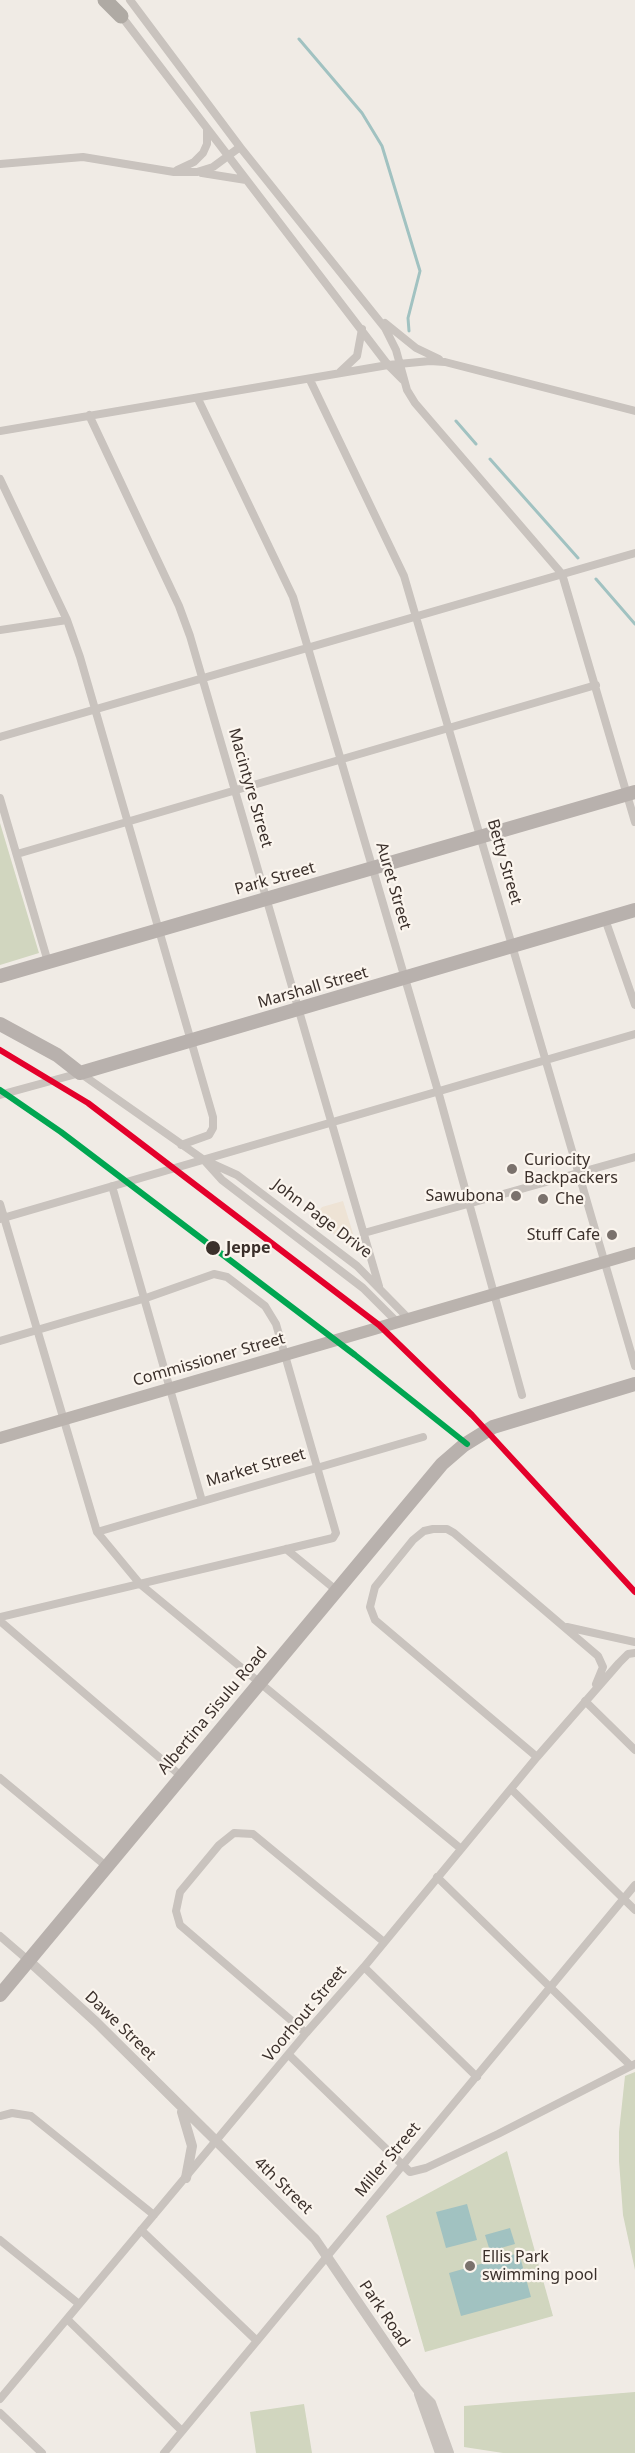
<!DOCTYPE html>
<html>
<head>
<meta charset="utf-8">
<style>
  body { margin:0 }
  canvas { display:block; background:#f0ebe5 }
</style>
</head>
<body>
<canvas width="635" height="2453"></canvas>
<script>
const c = document.querySelector('canvas').getContext('2d');
c.lineJoin = 'round';
function fillPath(path, color) { c.fillStyle = color; c.fill(path, 'evenodd'); }
const toPath = rows => new Path2D(rows.map(r => 'M' + r).join(''));
function stroke(path, color, width, dash) { c.strokeStyle = color; c.lineWidth = width; c.lineCap = dash ? 'butt' : 'round'; c.setLineDash(dash || []); c.stroke(path); }
function label(font, color, halo, rows, align = 'center') {
  c.font = font + ' "Noto Sans",sans-serif'; c.lineWidth = 4.5; c.setLineDash([]); c.textBaseline = 'middle'; c.strokeStyle = halo; c.fillStyle = color; for (const [text, x, y, turn = 0] of rows) {
    c.save(); c.translate(x, y); c.rotate((+turn || 0) * Math.PI / 180); c.textAlign = isNaN(turn) ? turn : align; if (halo) c.strokeText(text, 0, 0); c.fillText(text, 0, 0); c.restore();
  }
}
fillPath(toPath([
  [0,823,39,953,0,965],
  [635,2072,635,2270,623,2215,619,2161,619,2132,625,2076],
  [507,2151,553,2316,425,2352,386,2216],
  [635,2392,635,2453,503,2453,464,2447,464,2406],
  [304,2404,312,2453,256,2453,250,2412]
]), '#d1d6bf');
fillPath(toPath([
  [343,1201,359,1253,313,1218,322,1207]
]), '#eee3d5');
fillPath(toPath([
  [467,2204,477,2240,446,2248,436,2212],
  [510,2228,515,2244,490,2251,485,2235],
  [519,2253,531,2297,461,2316,449,2273]
]), '#a1c2c1');
stroke(toPath([
  [299,39,362,113,382,146,420,271,408,318,409,331],
  [456,421,476,444],
  [490,459,578,558],
  [596,579,635,624]
]), '#a1c2c1', 3);
stroke(toPath([
  [130,0,240,147,385,328,396,350,407,390,415,403,562,574,635,822],
  [119,13,388,365,403,380],
  [0,164,83,157,174,172,197,172,213,167,240,147],
  [177,170,194,162,203,153,207,144,207,130],
  [202,173,246,180],
  [385,323,416,348,439,359],
  [340,372,357,356,362,329],
  [310,380,404,576,635,1366],
  [198,399,293,597,438,1091,522,1395],
  [89,415,179,606,190,636,379,1286],
  [0,431,388,365,430,361,445,362,635,411],
  [0,479,67,620,80,657,213,1117,213,1128,209,1135,181,1145],
  [0,630,67,620],
  [0,737,635,553],
  [0,798,48,962],
  [17,854,596,685],
  [605,919,635,1005],
  [0,1095,80,1073,204,1160],
  [112,1186,202,1501],
  [0,1204,97,1532,140,1584,460,1848],
  [0,1219,635,1034],
  [364,1233,635,1157],
  [398,1323,363,1288,222,1180,204,1160,237,1175,357,1266,409,1319],
  [0,1341,146,1298,214,1274,227,1277,265,1306,276,1324,336,1533,333,1538,0,1617],
  [97,1532,423,1437],
  [286,1549,336,1590],
  [0,1621,181,1776],
  [567,1627,635,1642],
  [585,1701,635,1750],
  [537,1757,375,1620,370,1607,375,1587,413,1540,424,1531,433,1529,447,1529,454,1533,598,1656,603,1667,596,1684],
  [0,1778,106,1866],
  [511,1789,635,1910],
  [437,1877,631,2066],
  [0,1936,29,1961],
  [364,1967,477,2077],
  [306,2033,180,1925,176,1911,180,1892,219,1845,234,1833,253,1834,384,1942],
  [289,2055,410,2172,426,2168,498,2134,635,2064],
  [0,2116,12,2113,31,2116,154,2215],
  [141,2230,257,2341],
  [0,2240,79,2304],
  [67,2319,182,2431],
  [0,2399,306,2033,364,1967,537,1757,619,1663,628,1654,635,1653],
  [0,2413,42,2453],
  [164,2453,635,1885]
]), '#c9c3be', 8);
stroke(toPath([
  [29,1961,96,2022,315,2239,417,2389,431,2403,449,2453],
  [182,2112,192,2146,186,2178],
  [419,2394,440,2453]
]), '#c9c3be', 10);
stroke(toPath([
  [0,1438,635,1253]
]), '#bab3ae', 12);
stroke(toPath([
  [0,976,635,792],
  [0,1024,57,1055,80,1073,635,910],
  [0,1995,442,1464,464,1445,493,1427,635,1384]
]), '#b8b1ad', 14);
stroke(toPath([
  [105,0,121,16]
]), '#afaaa4', 15);
stroke(toPath([
  [0,1050,88,1103,379,1325,472,1415,635,1592]
]), '#e4002b', 6);
stroke(toPath([
  [0,1090,61,1132,355,1355,467,1444]
]), '#00a651', 6);
for (const [x, y, r, color] of [
  [512,1169,6,"#7a716c"],
  [516,1196,6,"#7a716c"],
  [543,1199,6,"#7a716c"],
  [612,1235,6,"#7a716c"],
  [213,1248,8,"#3b302b"],
  [470,2266,6,"#7a716c"]
]) { const dot = new Path2D(); dot.arc(x, y, r, 0, 2 * Math.PI); c.fillStyle = color; c.fill(dot); stroke(dot, '#fbf5ee', 2); }
label('16px', '#3b302b', '#fbf5ee', [
  ["Macintyre Street",250,788,74],
  ["Betty Street",504,862,74],
  ["Park Street",275,879,-16],
  ["Auret Street",393,886,74],
  ["Marshall Street",313,988,-16],
  ["John Page Drive",322,1219,37],
  ["Commissioner Street",209,1360,-16],
  ["Market Street",256,1468,-16],
  ["Albertina Sisulu Road",213,1711,-50],
  ["Voorhout Street",305,2014,-50],
  ["Dawe Street",120,2026,44],
  ["Miller Street",388,2160,-50],
  ["4th Street",283,2186,44],
  ["Park Road",384,2314,56]
]);
label('16px', '#3b302b', '#fbf5ee', [
  ["Curiocity",524,1160],
  ["Backpackers",524,1178],
  ["Sawubona",504,1196,"right"],
  ["Che",555,1199],
  ["Stuff Cafe",600,1235,"right"],
  ["Ellis Park",482,2257],
  ["swimming pool",482,2275]
], 'left');
label('bold 16px', '#3b302b', '#fbf5ee', [
  ["Jeppe",226,1248]
], 'left');
</script>
</body>
</html>
